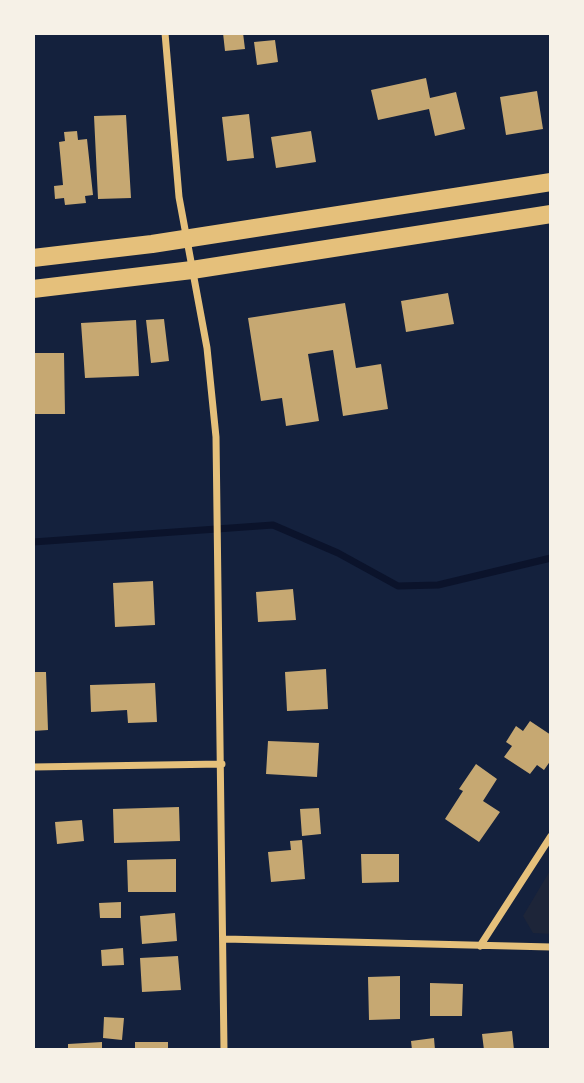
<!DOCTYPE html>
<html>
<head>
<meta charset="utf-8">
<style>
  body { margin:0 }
  #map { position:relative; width:584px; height:1083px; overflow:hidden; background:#14213d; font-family:Quicksand,sans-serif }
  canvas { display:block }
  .frame { position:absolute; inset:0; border:35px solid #f6f1e7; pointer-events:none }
</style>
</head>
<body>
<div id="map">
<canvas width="584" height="1083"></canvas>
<div class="frame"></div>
</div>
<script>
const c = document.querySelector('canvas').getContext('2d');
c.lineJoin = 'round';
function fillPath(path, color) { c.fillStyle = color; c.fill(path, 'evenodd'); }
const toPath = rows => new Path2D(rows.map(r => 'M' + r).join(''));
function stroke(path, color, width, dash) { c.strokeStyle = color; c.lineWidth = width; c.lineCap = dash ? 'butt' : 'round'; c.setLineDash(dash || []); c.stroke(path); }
fillPath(toPath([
  [551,869,551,934,533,933,523,916]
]), '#1d2539');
stroke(toPath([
  [33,542,273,525,338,553,398,586,438,585,551,558]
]), '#0b132b', 7);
fillPath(toPath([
  [223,33,243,33,245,49,225,51],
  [275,40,278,62,257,65,254,42],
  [426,78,430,98,456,92,465,129,435,136,429,109,378,120,371,90],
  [537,91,543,129,506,135,500,97],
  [249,114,254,158,227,161,222,117],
  [126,115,131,198,98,199,94,116],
  [77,131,78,140,87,139,93,195,85,196,86,203,65,205,64,198,55,199,54,186,63,185,59,142,65,141,64,132],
  [311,131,316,162,276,168,271,137],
  [448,293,454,324,406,332,401,301],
  [345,303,356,368,381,364,388,409,343,416,333,350,308,354,319,421,286,426,282,398,261,401,248,318],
  [164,319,169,361,151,363,146,320],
  [136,320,139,376,85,378,81,323],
  [33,353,64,353,65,414,33,414],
  [153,581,155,625,115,627,113,583],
  [293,589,296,620,258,622,256,592],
  [326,669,328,709,287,711,285,672],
  [33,672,46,672,48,730,33,731],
  [155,683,157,722,128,723,127,710,91,712,90,685],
  [530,721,551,735,551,760,544,770,537,765,530,774,504,757,512,746,506,742,516,726,523,731],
  [268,741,319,743,317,777,266,774],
  [476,764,497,779,483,801,500,812,479,842,445,819,463,791,459,789],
  [179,807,180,841,114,843,113,809],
  [319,808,321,834,302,836,300,809],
  [82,820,84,841,57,844,55,822],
  [302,840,305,879,271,882,268,852,291,850,290,841],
  [361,854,399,854,399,882,362,883],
  [176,859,176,892,128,892,127,860],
  [121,902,121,918,100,918,99,903],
  [175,913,177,941,142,944,140,916],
  [123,948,124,965,102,966,101,950],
  [178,956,181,990,142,992,140,958],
  [400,976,400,1019,369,1020,368,977],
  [430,983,463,984,462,1016,430,1016],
  [104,1017,124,1018,122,1040,103,1038],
  [512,1031,514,1050,484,1050,482,1034],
  [434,1038,435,1050,412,1050,411,1041],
  [102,1042,102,1050,68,1050,68,1044],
  [135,1042,168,1042,168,1050,135,1050]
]), '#c6a872');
stroke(toPath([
  [165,33,179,197,207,348,216,437,224,1050],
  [33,767,222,764],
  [225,939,551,947],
  [480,946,551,836]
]), '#e5c07b', 7);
stroke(toPath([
  [33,258,152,244,551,182],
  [33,289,192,270,551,214]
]), '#e5c07b', 18);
</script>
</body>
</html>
